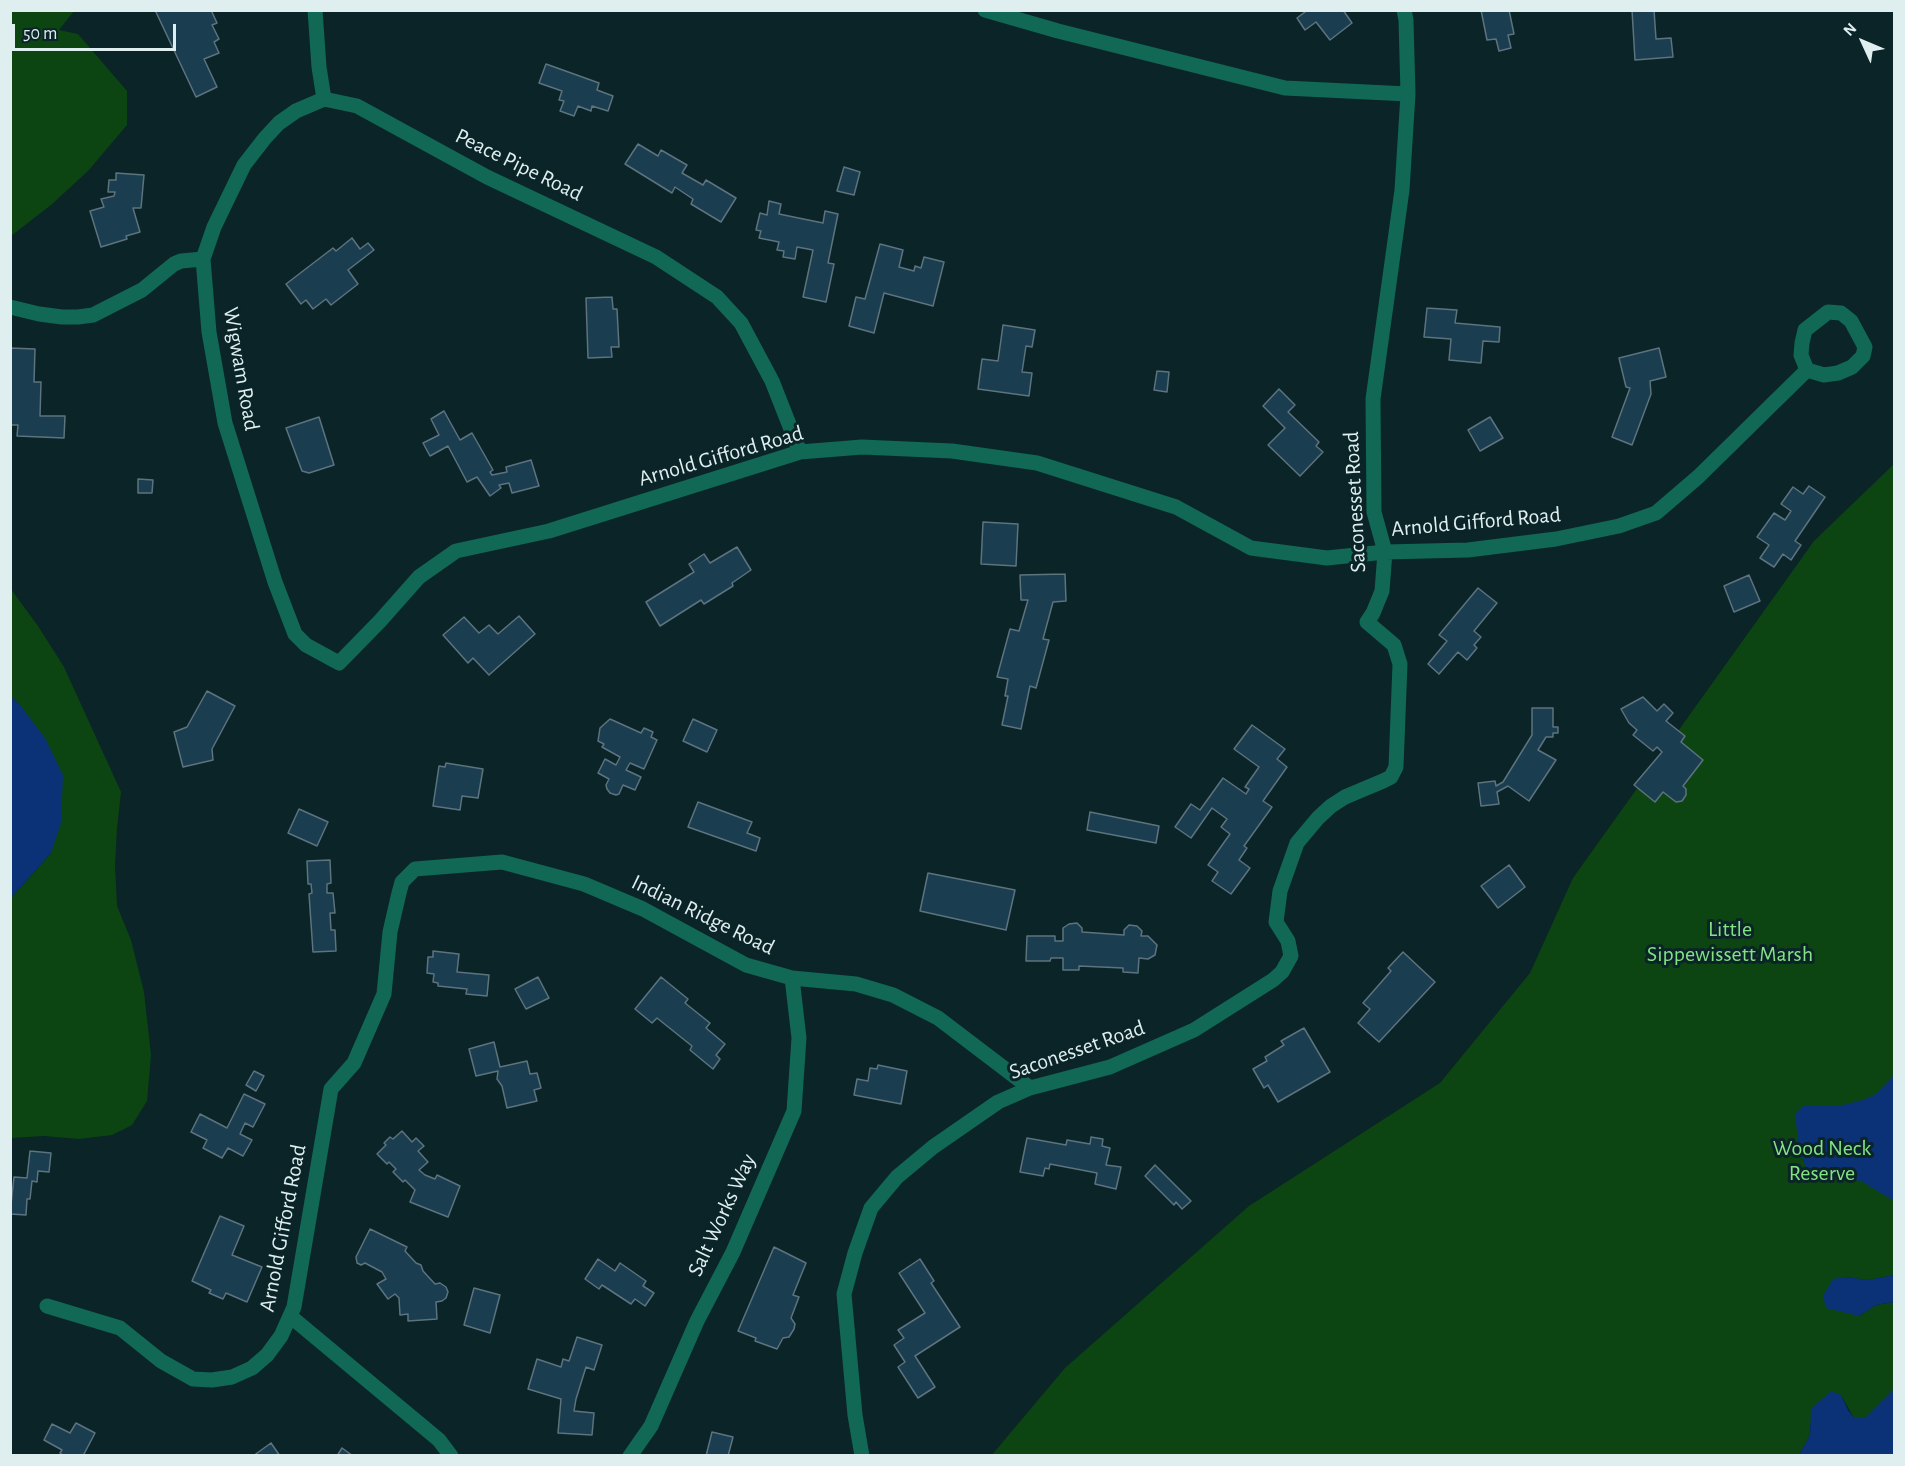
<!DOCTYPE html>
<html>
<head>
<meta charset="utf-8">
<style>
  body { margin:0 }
  #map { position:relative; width:1905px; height:1466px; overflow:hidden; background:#0a2427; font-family:"Alegreya Sans",sans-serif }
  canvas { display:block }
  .frame { position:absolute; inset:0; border:12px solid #dfeeef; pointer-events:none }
  .north { position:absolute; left:1833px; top:12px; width:60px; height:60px; -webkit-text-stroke:4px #0a2427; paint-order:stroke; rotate:314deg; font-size:16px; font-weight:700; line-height:24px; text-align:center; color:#dfeeef }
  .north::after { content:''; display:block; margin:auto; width:21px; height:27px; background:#dfeeef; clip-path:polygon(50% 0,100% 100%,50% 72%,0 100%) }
  .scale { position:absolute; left:12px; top:24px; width:164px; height:27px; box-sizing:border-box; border:3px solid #dfeeef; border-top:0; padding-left:8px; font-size:18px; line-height:21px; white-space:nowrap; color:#dfeeef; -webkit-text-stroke:4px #0a2427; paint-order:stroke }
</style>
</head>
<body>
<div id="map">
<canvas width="1905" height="1466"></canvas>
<div class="frame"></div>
<div class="north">N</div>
<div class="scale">50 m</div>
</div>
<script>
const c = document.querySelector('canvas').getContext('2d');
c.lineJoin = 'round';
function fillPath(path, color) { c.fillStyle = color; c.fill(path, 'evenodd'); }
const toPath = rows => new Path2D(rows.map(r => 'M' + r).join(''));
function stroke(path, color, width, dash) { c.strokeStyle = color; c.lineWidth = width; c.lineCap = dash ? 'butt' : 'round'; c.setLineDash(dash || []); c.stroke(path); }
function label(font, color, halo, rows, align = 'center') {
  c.font = font + ' "Alegreya Sans",sans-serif'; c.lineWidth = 6; c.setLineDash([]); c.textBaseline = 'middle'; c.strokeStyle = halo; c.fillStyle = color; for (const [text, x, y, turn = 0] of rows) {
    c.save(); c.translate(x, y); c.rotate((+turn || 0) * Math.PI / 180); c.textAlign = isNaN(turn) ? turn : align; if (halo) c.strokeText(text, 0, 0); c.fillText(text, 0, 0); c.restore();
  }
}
fillPath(toPath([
  [10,11,74,11,59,30,78,34,127,91,127,125,88,171,51,205,11,236],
  [1894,464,1894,1275,1868,1280,1845,1277,1859,1316,1876,1305,1894,1302,1894,1389,1888,1398,1865,1418,1854,1418,1841,1395,1810,1424,1810,1435,1799,1455,991,1456,1065,1368,1249,1206,1440,1083,1530,973,1573,878,1814,541],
  [10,585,13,592,38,626,64,667,121,792,117,828,115,866,117,906,131,940,144,992,151,1055,147,1101,132,1125,112,1135,79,1139,44,1136,11,1138,11,898,51,853,20,705,11,696]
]), '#0d4512');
fillPath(toPath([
  [11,696,20,705,45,738,63,775,61,823,51,853,11,898],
  [1894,1075,1894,1201,1861,1181,1834,1177,1809,1177,1799,1147,1795,1114,1804,1105,1843,1105,1863,1100,1876,1094],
  [1894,1275,1894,1302,1876,1305,1859,1316,1826,1308,1823,1296,1833,1279,1845,1277,1868,1280],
  [1894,1389,1894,1455,1799,1455,1810,1435,1811,1409,1831,1391,1841,1395,1848,1410,1854,1418,1865,1418]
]), '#0b3177');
const building = toPath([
  [155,10,211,10,217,23,212,25,219,39,214,42,219,53,204,59,217,87,196,97,155,10],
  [1304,10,1343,10,1352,23,1330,40,1316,22,1305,30,1297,18,1305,12,1304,10],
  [1481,10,1509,10,1514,34,1508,35,1511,48,1499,51,1496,39,1487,40,1481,10],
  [1632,10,1654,10,1656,39,1671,38,1673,57,1635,60,1632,10],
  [546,64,599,83,597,90,613,96,608,111,592,106,591,111,578,106,574,116,560,111,564,101,559,100,562,91,539,83,546,64],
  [638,144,658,156,661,150,687,165,682,173,703,185,706,180,736,198,721,222,691,204,693,199,675,187,672,193,625,164,638,144],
  [844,167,860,172,854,195,837,191,844,167],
  [116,173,144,175,141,208,133,208,140,232,126,236,127,239,101,247,90,211,104,207,101,199,114,196,115,192,108,192,109,180,116,180,116,173],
  [769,201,781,204,779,214,823,223,825,211,838,214,828,263,834,264,826,302,803,297,813,250,797,247,795,259,783,257,784,251,777,250,779,242,759,238,761,231,756,230,760,213,767,215,769,201],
  [352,238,360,249,368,243,374,250,348,270,358,284,331,305,326,299,313,309,306,300,301,304,286,284,333,248,336,251,352,238],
  [880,244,903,250,899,267,914,271,915,266,921,268,924,257,944,262,933,306,884,293,874,333,849,326,856,297,865,299,880,244],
  [612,297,613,309,617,309,619,347,611,347,612,357,588,358,586,298,612,297],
  [1427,308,1457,310,1455,323,1500,327,1499,342,1483,341,1481,363,1449,360,1451,339,1424,337,1427,308],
  [1003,325,1035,330,1032,347,1026,346,1022,372,1032,373,1029,396,978,389,982,359,998,361,1003,325],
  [10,348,35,349,34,382,41,382,40,416,65,416,64,438,17,436,18,425,10,425,10,348],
  [1659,348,1666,377,1650,381,1651,394,1632,445,1612,437,1630,388,1626,387,1619,358,1659,348],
  [1157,371,1169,372,1167,392,1154,390,1157,371],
  [1279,389,1295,405,1288,412,1319,442,1316,446,1323,452,1300,476,1268,445,1285,428,1263,406,1279,389],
  [444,411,460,440,472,433,493,470,490,472,492,475,507,472,506,467,531,460,539,486,512,493,509,483,499,485,501,488,490,496,477,477,467,482,448,446,430,456,423,443,439,435,431,419,444,411],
  [319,417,334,465,309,473,302,471,286,428,319,417],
  [1490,417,1503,438,1480,451,1468,430,1490,417],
  [138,479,153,480,152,493,138,493,138,479],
  [1809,486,1825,497,1795,541,1801,545,1791,560,1783,554,1774,567,1760,558,1769,545,1757,537,1774,513,1785,520,1791,511,1781,504,1793,487,1803,494,1809,486],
  [983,522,1018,524,1016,566,981,564,983,522],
  [737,547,751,570,732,583,733,586,704,604,701,600,660,626,646,602,694,572,689,564,704,554,710,563,737,547],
  [1065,574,1066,601,1053,602,1043,639,1049,640,1036,688,1030,686,1021,729,1002,725,1008,696,1005,696,1008,679,997,677,1010,629,1019,631,1028,600,1021,600,1020,575,1065,574],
  [1749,575,1760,601,1734,612,1724,586,1749,575],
  [1478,588,1497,603,1474,631,1481,637,1474,645,1477,648,1467,660,1458,652,1439,674,1428,664,1447,641,1439,635,1478,588],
  [519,616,535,634,489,675,473,658,468,663,443,635,464,617,479,633,489,625,498,634,519,616],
  [207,691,235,706,212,749,213,760,183,767,174,732,187,727,207,691],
  [1643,697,1657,711,1664,704,1673,713,1666,721,1685,736,1681,742,1703,760,1683,786,1686,789,1686,795,1682,801,1676,802,1663,792,1655,802,1634,785,1662,752,1657,747,1653,751,1633,735,1637,730,1629,723,1621,709,1643,697],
  [1532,708,1553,708,1553,727,1558,727,1558,733,1553,733,1553,737,1546,737,1538,750,1556,760,1529,801,1508,786,1497,792,1499,804,1481,806,1478,783,1495,781,1496,786,1503,782,1532,735,1532,708],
  [610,719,641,733,644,728,653,732,651,737,657,740,644,769,630,763,626,770,641,777,635,790,623,785,619,794,616,795,610,793,607,789,606,785,609,779,598,773,605,759,616,765,620,757,602,747,604,744,598,741,600,728,610,719],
  [693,719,717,730,707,752,683,741,693,719],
  [1252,725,1285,749,1277,759,1287,767,1263,801,1272,807,1244,846,1247,848,1239,860,1250,868,1231,894,1212,881,1218,872,1208,865,1230,834,1221,827,1227,819,1212,808,1191,838,1175,827,1191,804,1200,810,1223,778,1246,794,1249,789,1245,787,1259,767,1234,749,1252,725],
  [446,763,483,769,478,798,462,796,460,810,433,806,439,766,445,767,446,763],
  [698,802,752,822,747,833,760,838,756,851,688,827,698,802],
  [299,809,328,822,317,846,288,833,299,809],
  [1090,812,1159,826,1156,843,1087,830,1090,812],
  [330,860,331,883,327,884,327,893,333,893,335,913,330,913,331,930,335,930,336,951,313,952,309,894,312,893,311,884,308,884,307,861,330,860],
  [1509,865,1525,887,1498,908,1481,886,1509,865],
  [928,873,1015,890,1006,930,920,911,928,873],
  [1077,923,1082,928,1082,932,1124,935,1124,930,1129,925,1137,926,1142,931,1141,936,1148,936,1157,945,1155,955,1148,959,1139,958,1138,973,1123,972,1123,968,1079,966,1079,970,1063,970,1063,958,1051,958,1050,961,1026,961,1027,936,1055,936,1055,941,1063,941,1063,928,1069,924,1077,923],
  [433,951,459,954,457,972,489,975,487,996,466,994,467,989,438,986,438,983,433,982,434,974,427,973,428,957,433,957,433,951],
  [1403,952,1435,982,1379,1042,1358,1023,1370,1009,1363,1003,1391,971,1388,968,1403,952],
  [538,977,549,998,526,1009,515,989,538,977],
  [661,977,688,999,685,1003,710,1023,706,1028,725,1044,716,1055,720,1059,713,1069,690,1050,692,1046,657,1018,652,1023,635,1009,661,977],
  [1304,1028,1330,1072,1278,1102,1268,1085,1264,1088,1253,1069,1267,1061,1265,1057,1284,1045,1281,1041,1304,1028],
  [494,1042,500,1067,527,1061,530,1074,537,1073,541,1088,534,1090,537,1101,507,1108,502,1086,497,1079,498,1071,476,1076,469,1049,494,1042],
  [878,1065,907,1071,901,1104,854,1095,857,1079,868,1081,870,1068,877,1069,878,1065],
  [254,1071,264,1076,256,1091,246,1085,254,1071],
  [244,1094,265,1104,253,1127,245,1123,240,1134,252,1140,243,1156,228,1148,222,1158,203,1148,207,1140,191,1132,200,1114,227,1128,244,1094],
  [402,1131,412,1142,416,1138,424,1146,418,1151,428,1162,419,1170,425,1175,435,1179,437,1175,460,1186,448,1217,410,1202,415,1190,405,1180,403,1182,393,1172,396,1169,389,1162,387,1164,377,1154,386,1145,384,1143,390,1137,393,1139,402,1131],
  [1091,1137,1103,1139,1102,1146,1110,1148,1106,1165,1121,1167,1116,1189,1095,1184,1097,1173,1050,1164,1049,1169,1045,1168,1043,1176,1020,1172,1027,1138,1066,1145,1067,1140,1090,1144,1091,1137],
  [30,1151,51,1153,49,1172,38,1171,37,1182,32,1181,30,1199,27,1199,26,1215,10,1214,14,1177,27,1178,30,1151],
  [1155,1165,1191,1201,1182,1209,1176,1202,1174,1205,1145,1176,1155,1165],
  [220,1216,244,1226,232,1255,262,1267,247,1302,226,1293,223,1299,209,1293,211,1290,192,1281,220,1216],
  [370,1229,407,1247,405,1251,416,1263,421,1265,423,1271,435,1284,440,1283,446,1287,448,1292,446,1298,442,1301,436,1302,437,1319,408,1321,408,1314,400,1315,399,1298,395,1294,388,1299,377,1284,386,1279,382,1272,365,1263,361,1265,357,1263,356,1257,370,1229],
  [774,1247,806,1263,793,1295,799,1297,791,1318,795,1324,794,1329,789,1337,783,1338,777,1349,755,1341,756,1338,738,1331,774,1247],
  [598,1259,615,1271,620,1263,646,1281,643,1286,654,1293,645,1306,635,1299,631,1304,602,1285,599,1289,585,1279,598,1259],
  [920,1259,934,1281,931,1283,960,1327,915,1356,935,1387,918,1398,898,1367,905,1362,894,1345,904,1338,898,1330,925,1313,899,1273,920,1259],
  [474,1288,500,1295,490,1333,464,1325,474,1288],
  [577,1337,602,1345,594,1370,586,1367,576,1399,574,1411,594,1413,592,1435,558,1433,561,1399,528,1389,537,1359,561,1367,563,1359,569,1361,577,1337],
  [76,1423,95,1433,83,1456,64,1456,60,1453,62,1450,44,1440,52,1424,70,1433,76,1423],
  [712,1432,733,1437,728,1456,706,1456,712,1432],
  [271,1443,280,1456,253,1456,271,1443],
  [342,1448,353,1456,337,1456,342,1448]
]);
fillPath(building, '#1a3d4f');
stroke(building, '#5d737f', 1.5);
stroke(toPath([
  [315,10,319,67,324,99],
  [985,10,1058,31,1285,88,1408,94],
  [203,259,214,227,244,165,265,138,279,123,296,111,324,99,357,106,487,177,656,257,717,297,741,323,772,381,800,452],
  [10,307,39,314,62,317,78,317,93,315,142,290,174,264,181,261,203,259,209,332,225,423,275,582,295,634,306,645,339,663,380,621,419,577,456,551,549,531,800,452,862,447,952,451,1037,463,1176,507,1251,548,1327,558,1385,552,1468,550,1556,539,1619,526,1656,513,1698,477,1807,370,1801,355,1802,343,1805,330,1828,312,1841,313,1851,321,1865,347,1863,356,1852,367,1838,373,1824,375,1807,370],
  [47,1306,120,1328,161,1361,193,1379,212,1380,232,1377,252,1368,267,1355,281,1336,294,1307,331,1089,354,1063,384,994,390,932,399,893,402,882,415,869,502,862,584,884,643,909,746,965,792,978,856,984,893,995,938,1018,1030,1088],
  [290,1316,439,1440,451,1456],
  [630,1456,651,1426,697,1321,733,1252,794,1111,799,1038,792,978],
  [862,1456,855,1415,844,1294,855,1253,871,1208,897,1177,933,1147,998,1102,1030,1088,1110,1067,1194,1030,1273,980,1282,972,1291,956,1288,941,1276,922,1280,891,1297,843,1318,818,1331,806,1345,797,1383,781,1391,777,1396,767,1400,664,1394,645,1367,622,1373,613,1382,591,1385,552,1374,512,1373,399,1402,190,1408,94,1406,20,1404,10]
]), '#106855', 15);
label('22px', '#dfeeef', '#0a2427', [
  ["Peace Pipe Road",519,165,26],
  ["Wigwam Road",241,369,80],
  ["Arnold Gifford Road",721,456,-16],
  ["Saconesset Road",1355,502,-93],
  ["Arnold Gifford Road",1476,522,-5],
  ["Indian Ridge Road",703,915,26],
  ["Saconesset Road",1077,1050,-19],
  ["Salt Works Way",722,1215,-65],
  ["Arnold Gifford Road",283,1228,-79]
]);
label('22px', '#84e285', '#0a2427', [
  ["Little",1730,929],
  ["Sippewissett Marsh",1730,954],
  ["Wood Neck",1822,1148],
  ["Reserve",1822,1173]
]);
</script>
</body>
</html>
